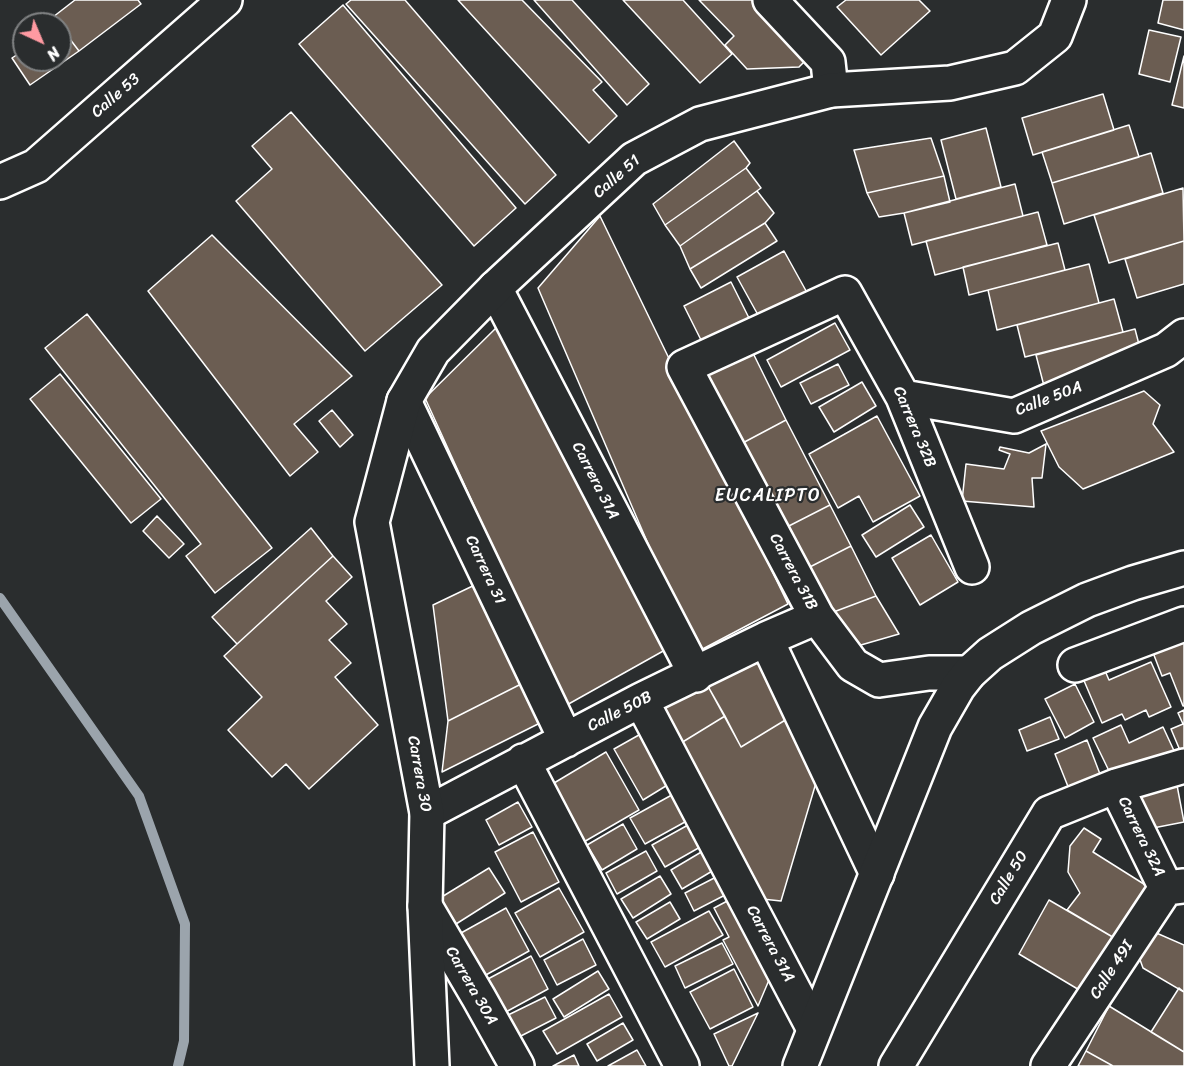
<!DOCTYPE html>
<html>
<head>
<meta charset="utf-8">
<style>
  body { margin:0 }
  #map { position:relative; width:1184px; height:1066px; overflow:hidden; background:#2a2d2e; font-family:Sriracha,sans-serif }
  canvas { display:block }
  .north { position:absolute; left:12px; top:12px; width:60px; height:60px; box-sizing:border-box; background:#2a2d2e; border:2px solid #7f8182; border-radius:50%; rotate:136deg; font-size:16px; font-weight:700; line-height:24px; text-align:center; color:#fff }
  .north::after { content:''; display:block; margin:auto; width:21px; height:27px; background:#ff9aa2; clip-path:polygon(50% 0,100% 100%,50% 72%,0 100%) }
</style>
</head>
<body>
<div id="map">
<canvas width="1184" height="1066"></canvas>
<div class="north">N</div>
</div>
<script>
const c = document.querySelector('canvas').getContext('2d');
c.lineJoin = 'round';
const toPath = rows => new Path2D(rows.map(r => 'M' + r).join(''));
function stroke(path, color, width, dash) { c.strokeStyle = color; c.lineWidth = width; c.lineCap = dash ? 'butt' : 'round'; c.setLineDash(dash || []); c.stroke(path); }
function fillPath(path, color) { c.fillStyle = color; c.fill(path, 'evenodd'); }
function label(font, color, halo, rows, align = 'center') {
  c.font = font + ' Sriracha,sans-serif'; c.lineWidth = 4.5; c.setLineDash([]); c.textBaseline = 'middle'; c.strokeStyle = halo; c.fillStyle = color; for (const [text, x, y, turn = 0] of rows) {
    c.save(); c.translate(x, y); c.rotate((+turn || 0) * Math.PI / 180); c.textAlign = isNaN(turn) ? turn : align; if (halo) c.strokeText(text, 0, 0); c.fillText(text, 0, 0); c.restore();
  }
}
stroke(toPath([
  [0,598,139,796,185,924,184,1041,178,1066]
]), '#9ba4ac', 10);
const building = toPath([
  [75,0,138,0,141,4,79,51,53,17,75,0],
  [351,0,405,0,556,175,525,204,346,4,351,0],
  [458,0,522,0,602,82,593,90,617,116,589,143,458,0],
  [534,0,572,0,649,84,627,105,534,0],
  [623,0,683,0,732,54,700,83,623,0],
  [699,0,760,0,810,56,799,67,747,69,725,45,734,36,699,0],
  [846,0,919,0,930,11,881,55,837,7,846,0],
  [1163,0,1184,0,1184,30,1158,23,1163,0],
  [343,5,516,208,474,246,299,44,343,5],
  [60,26,79,51,30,85,12,58,24,50,24,60,60,60,60,26],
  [1149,30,1181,37,1170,82,1139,74,1149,30],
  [1184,56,1184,108,1172,105,1184,56],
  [1103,94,1114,130,1033,155,1022,118,1103,94],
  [291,112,442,285,365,351,236,201,272,169,252,146,291,112],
  [1129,125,1139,157,1052,183,1042,152,1129,125],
  [986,128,1001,187,956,199,941,140,986,128],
  [931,138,944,176,867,193,854,150,931,138],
  [734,141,750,163,746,168,665,225,653,204,734,141],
  [1151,153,1163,193,1064,224,1052,183,1151,153],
  [746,168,761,188,680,246,665,225,746,168],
  [944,176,950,202,904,213,879,217,867,193,944,176],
  [1015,184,1023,216,912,245,904,213,1015,184],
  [1183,188,1184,241,1109,263,1094,215,1183,188],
  [757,191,774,213,765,223,690,269,680,246,757,191],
  [1038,212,1047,245,935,275,926,241,1038,212],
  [600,216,788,604,695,653,538,288,600,216],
  [765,223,777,241,701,288,690,269,765,223],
  [212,235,352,376,294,424,318,452,290,476,148,291,212,235],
  [1184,241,1184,284,1137,298,1125,259,1184,241],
  [1058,243,1065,270,969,295,963,267,1058,243],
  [784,251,810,298,763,324,737,277,784,251],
  [1089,264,1099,303,997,330,988,290,1089,264],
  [731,282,749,318,702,342,684,306,731,282],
  [1114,299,1123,332,1025,357,1017,325,1114,299],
  [87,314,272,548,215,593,186,556,201,544,45,348,87,314],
  [835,323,850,350,781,387,767,360,835,323],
  [496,328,665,650,565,706,425,398,496,328],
  [1135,329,1143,360,1044,386,1036,355,1135,329],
  [751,349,786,420,737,446,697,367,751,349],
  [838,364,849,385,811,404,800,383,838,364],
  [60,374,161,499,131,523,30,399,60,374],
  [862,382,876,406,834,432,819,407,862,382],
  [1144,391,1160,405,1153,424,1174,452,1083,489,1059,467,1041,431,1144,391],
  [332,410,353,435,340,447,319,421,332,410],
  [877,416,920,496,873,522,859,496,838,508,809,454,877,416],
  [786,420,830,505,781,530,737,446,786,420],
  [1046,444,1042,478,1032,478,1034,507,962,501,966,464,1004,469,1010,454,999,450,1000,447,1029,453,1046,444],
  [830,505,851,546,802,571,781,530,830,505],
  [910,505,924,527,876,557,862,535,910,505],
  [157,516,184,544,169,558,143,531,157,516],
  [311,528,333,556,237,644,212,617,311,528],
  [931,535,958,582,920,605,892,558,931,535],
  [851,546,876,596,823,616,802,571,851,546],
  [333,556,352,577,326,601,347,624,329,640,351,663,335,677,378,725,309,789,286,764,272,777,228,730,262,697,224,656,333,556],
  [481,582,529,680,448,721,433,605,481,582],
  [876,596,899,634,854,647,823,616,876,596],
  [1184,638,1184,706,1183,706,1170,673,1162,676,1152,650,1184,638],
  [757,662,787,719,741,747,705,681,757,662],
  [1151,662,1171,707,1149,717,1146,710,1125,720,1122,714,1102,723,1082,676,1103,666,1109,680,1151,662],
  [529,680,548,719,442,772,448,721,529,680],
  [705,681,725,716,681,743,660,708,705,681],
  [1075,684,1094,722,1065,738,1045,699,1075,684],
  [1184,710,1184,760,1171,729,1183,724,1178,713,1184,710],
  [725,716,741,747,787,719,818,776,781,901,753,898,681,743,725,716],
  [1050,717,1059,739,1027,751,1019,730,1050,717],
  [1121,725,1129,743,1163,727,1176,755,1111,775,1093,738,1121,725],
  [646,731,674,781,643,800,614,749,646,731],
  [1087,740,1103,782,1071,794,1055,754,1087,740],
  [606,752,639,810,582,843,549,786,606,752],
  [1176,780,1184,822,1148,829,1140,788,1176,780],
  [679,791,694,817,645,844,630,818,679,791],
  [518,802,532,827,499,845,486,820,518,802],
  [697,820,709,842,665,867,652,845,697,820],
  [623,824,637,849,602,870,587,845,623,824],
  [1084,828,1101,839,1093,852,1147,886,1147,903,1116,939,1067,910,1080,893,1068,872,1070,846,1084,828],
  [533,832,559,882,521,902,495,852,533,832],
  [708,848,719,867,682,889,671,870,708,848],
  [646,851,657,871,617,894,606,873,646,851],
  [489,868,505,893,456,924,440,898,489,868],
  [722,874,731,892,694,911,685,893,722,874],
  [660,876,671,894,633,918,621,899,660,876],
  [559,888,584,932,540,957,515,913,559,888],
  [733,898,772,973,758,1006,723,940,729,937,714,908,733,898],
  [1049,900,1116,939,1086,994,1019,954,1049,900],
  [670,902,680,919,647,939,636,922,670,902],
  [506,908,529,951,475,981,452,938,506,908],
  [709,911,723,935,665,967,651,942,709,911],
  [1145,928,1184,945,1184,992,1143,968,1135,946,1145,928],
  [583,939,596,965,557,985,544,960,583,939],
  [722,943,733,964,685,988,675,966,722,943],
  [531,956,548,989,504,1013,486,980,531,956],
  [734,969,753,1007,710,1029,690,992,734,969],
  [598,971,609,989,564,1017,553,999,598,971],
  [1179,988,1184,992,1184,1052,1151,1032,1179,988],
  [609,994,622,1017,557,1054,543,1031,609,994],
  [545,997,556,1018,515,1039,504,1017,545,997],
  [1109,1006,1184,1052,1184,1066,1113,1066,1086,1051,1109,1006],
  [758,1013,732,1066,729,1066,714,1034,758,1013],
  [623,1023,633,1040,597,1061,587,1044,623,1023],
  [637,1050,646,1066,608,1066,637,1050],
  [1086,1051,1113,1066,1078,1066,1086,1051],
  [574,1055,579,1066,553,1066,574,1055]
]);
fillPath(building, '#6b5d52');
stroke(building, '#fff', 1.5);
const street = toPath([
  [770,0,828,62,831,90],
  [495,288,696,675],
  [903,397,1014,416,1166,350,1184,336],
  [404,401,566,740],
  [766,639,877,874],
  [1075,665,1184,624],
  [969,673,929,673,879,680,853,665,817,617,684,367,845,293,903,397,972,567],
  [641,700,814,1029],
  [523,761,682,1066],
  [1116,786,1166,888],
  [427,813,641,700,766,639,817,617],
  [425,906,479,998,517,1066],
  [896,1066,1049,813,1116,786,1184,766],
  [1048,1066,1166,888,1184,886]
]);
const secondary = toPath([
  [0,182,36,166,225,0],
  [432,1066,425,906,427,813,372,522,404,401,433,351,495,288,634,159,700,124,831,90,950,83,1015,68,1055,36,1069,0],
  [800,1066,935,727,958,687,969,673,990,654,1031,628,1087,600,1133,583,1184,568]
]);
stroke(street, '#fff', 38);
stroke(secondary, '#fff', 38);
stroke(street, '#2a2d2e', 33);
stroke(secondary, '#2a2d2e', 33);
label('16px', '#fff', '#2a2d2e', [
  ["Calle 53",116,96,-41],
  ["Calle 51",617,177,-41],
  ["Calle 50A",1049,399,-21],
  ["Carrera 32B",914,427,67],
  ["Carrera 31A",595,481,63],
  ["Carrera 31",485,570,65],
  ["Carrera 31B",793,572,62],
  ["Calle 50B",620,712,-27],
  ["Carrera 30",419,774,80],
  ["Carrera 32A",1141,837,64],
  ["Calle 50",1009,878,-59],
  ["Carrera 31A",770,944,62],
  ["Calle 49I",1112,970,-57],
  ["Carrera 30A",471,986,60]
]);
c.letterSpacing = '1.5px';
label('18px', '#fff', '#2a2d2e', [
  ["EUCALIPTO",768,496]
]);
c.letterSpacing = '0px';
</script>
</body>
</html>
